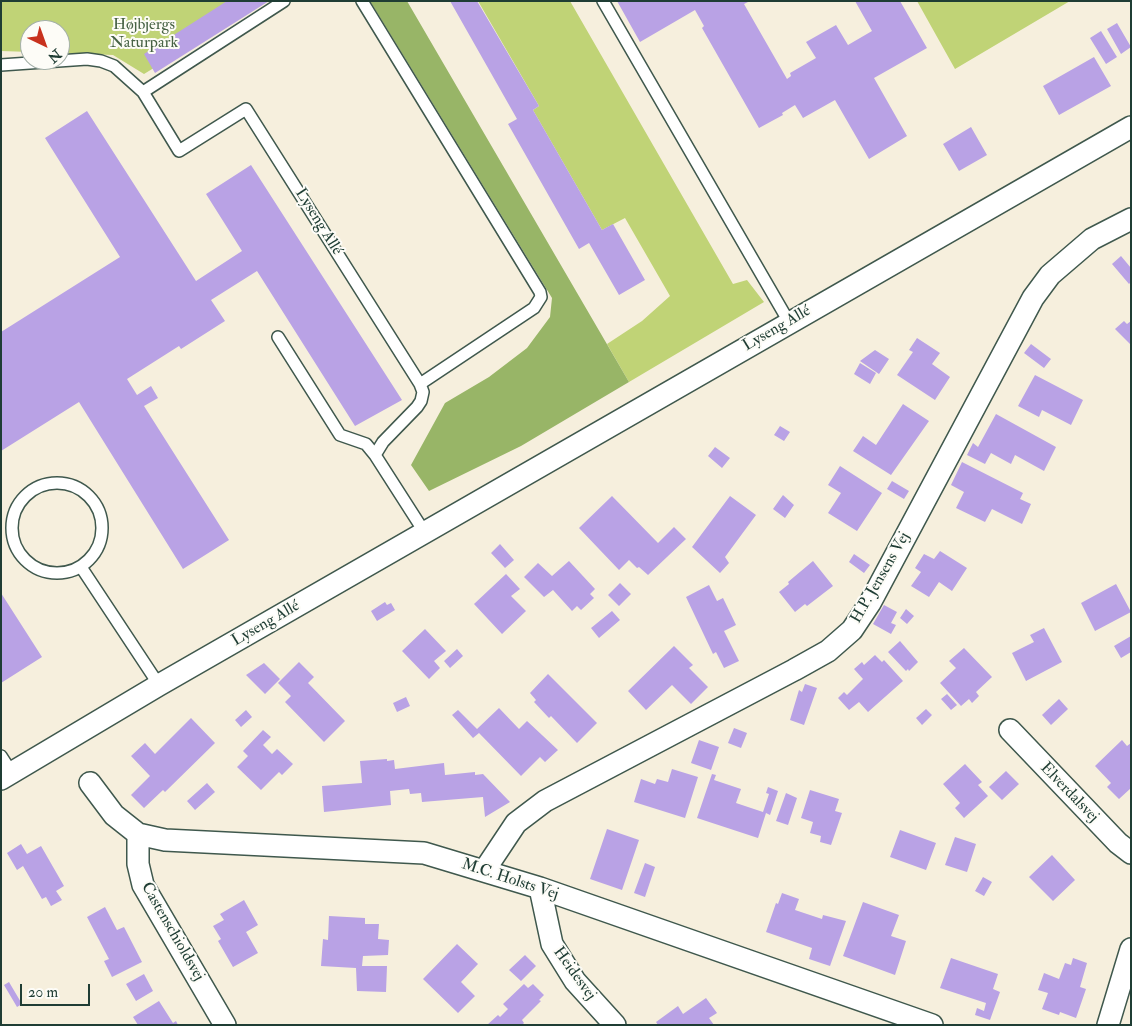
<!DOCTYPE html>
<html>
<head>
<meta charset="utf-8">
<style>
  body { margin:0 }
  #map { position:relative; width:1132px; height:1026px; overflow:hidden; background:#f6efdd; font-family:"IM FELL Double Pica",serif }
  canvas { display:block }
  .frame { position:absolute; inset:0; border:2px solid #1f3d34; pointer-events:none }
  .north { position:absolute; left:20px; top:20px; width:50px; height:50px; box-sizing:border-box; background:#fdfcf7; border:1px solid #a4b0a9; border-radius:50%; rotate:138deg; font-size:14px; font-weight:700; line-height:20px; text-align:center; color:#1f3d34 }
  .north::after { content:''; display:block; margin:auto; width:18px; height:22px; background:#c8321e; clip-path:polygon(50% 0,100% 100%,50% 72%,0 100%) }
  .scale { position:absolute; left:20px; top:984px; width:70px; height:22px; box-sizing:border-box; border:2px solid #1f3d34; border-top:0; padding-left:6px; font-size:15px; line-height:18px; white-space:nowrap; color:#1f3d34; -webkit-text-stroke:4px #fdfcf7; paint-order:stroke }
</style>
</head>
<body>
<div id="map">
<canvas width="1132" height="1026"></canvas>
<div class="frame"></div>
<div class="north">N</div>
<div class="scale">20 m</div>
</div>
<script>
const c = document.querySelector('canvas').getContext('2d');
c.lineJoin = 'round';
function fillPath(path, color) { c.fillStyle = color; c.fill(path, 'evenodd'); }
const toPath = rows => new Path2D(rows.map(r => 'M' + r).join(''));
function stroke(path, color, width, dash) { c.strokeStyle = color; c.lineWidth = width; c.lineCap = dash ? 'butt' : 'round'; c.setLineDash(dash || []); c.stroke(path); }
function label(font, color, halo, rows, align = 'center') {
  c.font = font + ' "IM FELL Double Pica",serif'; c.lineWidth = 4; c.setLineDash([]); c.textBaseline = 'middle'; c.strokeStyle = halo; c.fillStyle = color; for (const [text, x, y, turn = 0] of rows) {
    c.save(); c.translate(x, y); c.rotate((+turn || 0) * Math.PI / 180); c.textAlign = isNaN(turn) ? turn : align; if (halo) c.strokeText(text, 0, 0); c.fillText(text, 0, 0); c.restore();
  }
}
fillPath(toPath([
  [1,1,264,1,144,74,113,55,60,53,60,30,30,30,30,52,1,51],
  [478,1,570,1,733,284,747,280,764,302,629,382,607,344,642,321,670,296,625,218,602,230,533,110,539,106],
  [917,1,1070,1,955,69]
]), '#c0d376');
fillPath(toPath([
  [370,1,407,1,629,382,521,446,429,491,411,465,445,403,489,377,527,348,550,317,552,298]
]), '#98b567');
fillPath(toPath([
  [227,1,269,1,155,73,144,54],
  [450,1,477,1,539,106,533,110,602,230,613,224,645,280,619,295,589,243,579,249,508,124,517,119],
  [617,1,750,1,744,4,787,79,791,76,790,73,816,58,806,42,836,25,848,45,872,31,855,1,900,1,927,48,874,78,907,136,869,159,835,100,803,118,795,105,782,113,783,115,759,128,702,28,704,26,695,10,640,42],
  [1117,23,1131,47,1121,54,1107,29],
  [1101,31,1117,57,1106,64,1090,38],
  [1094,57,1111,86,1059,115,1043,86],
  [87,111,196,281,242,251,206,194,251,165,402,400,355,426,257,271,211,300,225,321,181,349,179,346,127,379,137,395,151,386,158,398,144,406,229,540,183,569,79,402,1,451,1,332,120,257,45,138],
  [971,127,987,155,959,171,943,144],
  [1121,256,1131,268,1131,282,1129,284,1112,264],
  [1124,321,1127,324,1131,321,1131,345,1115,329],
  [917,338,940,353,932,364,950,377,935,400,897,375,913,352,909,350],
  [1031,344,1051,359,1044,368,1024,353],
  [875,350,889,359,879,374,860,361],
  [860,363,876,373,870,384,854,374],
  [1035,375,1083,400,1071,425,1042,410,1039,417,1018,406],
  [903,404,929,421,891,475,853,451,863,436,876,445],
  [996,414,1056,447,1044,471,1015,455,1011,464,991,453,985,464,967,455,973,443,978,447],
  [780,426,790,432,784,441,774,435],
  [715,447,730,458,722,468,708,456],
  [962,462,1023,493,1020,499,1031,504,1022,524,992,509,985,522,956,508,964,492,951,485],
  [840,466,882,493,857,531,828,513,841,493,828,485],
  [892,481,909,491,904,499,887,489],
  [783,495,794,505,785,518,773,509],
  [612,496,658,543,674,527,686,539,648,575,639,567,637,568,629,560,619,570,579,528],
  [730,496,756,515,725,557,729,563,720,573,692,547],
  [500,544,514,560,505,568,491,553],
  [940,551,967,568,952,591,939,582,929,597,911,586,921,572,915,568,924,554,934,559],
  [854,554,870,565,864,573,849,562],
  [569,561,595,589,590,594,594,598,581,610,577,606,572,611,553,590,544,597,524,577,538,563,552,576],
  [813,561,833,586,807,606,805,604,795,612,779,592,789,584,788,582],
  [506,574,520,589,511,596,526,611,502,634,474,604],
  [620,583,631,594,619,606,608,595],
  [1116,584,1131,612,1095,631,1081,603],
  [709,585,717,601,723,598,736,625,724,631,739,661,724,668,716,652,713,654,686,597],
  [1,593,42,657,1,683],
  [385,602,387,605,391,603,395,610,377,621,371,611],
  [884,605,897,612,891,623,896,625,891,634,873,624],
  [906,609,914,616,907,624,900,618],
  [612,611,620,620,599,638,591,628],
  [1044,628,1062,662,1026,681,1012,653,1034,642,1030,635],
  [425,629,446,651,434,661,440,668,429,679,402,651],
  [1131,636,1131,652,1121,658,1114,646],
  [900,641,918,662,909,671,908,669,906,671,888,652],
  [674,646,693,665,689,668,708,687,691,704,672,685,646,710,628,691],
  [964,648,992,677,976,692,979,696,972,703,969,699,961,706,940,683,956,668,949,661],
  [457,649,463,656,450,668,444,661],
  [875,655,882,662,884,660,903,681,868,712,859,702,849,710,838,698,844,692,847,695,863,679,854,669,862,662,864,665],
  [299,662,314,677,308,683,345,721,324,742,285,702,291,696,278,683],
  [264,663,280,679,265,694,246,675],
  [548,674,597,723,577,743,551,716,549,718,534,702,536,700,530,693],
  [805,684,817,688,804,725,790,720,799,690,802,692],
  [947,694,957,705,951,710,941,699],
  [406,697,410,706,397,712,393,703],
  [1059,699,1068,709,1051,725,1042,715],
  [499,708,519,729,527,721,558,750,545,762,540,757,521,776,479,733,473,738,452,715,458,710,477,729],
  [926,709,932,715,922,725,916,718],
  [246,710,252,717,241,727,235,720],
  [191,718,215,743,165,792,163,790,144,808,131,795,150,776,131,756,145,743,155,754],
  [734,728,747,733,741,748,728,743],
  [263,730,271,737,263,745,272,754,277,749,293,764,282,775,279,772,261,790,237,767,248,756,243,751],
  [699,740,719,747,711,770,691,763],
  [1122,740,1127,746,1131,743,1131,788,1119,799,1107,787,1111,783,1095,766],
  [387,759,387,761,394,760,395,769,444,763,445,775,475,772,475,775,483,774,510,802,485,817,483,797,422,802,421,793,410,794,409,789,390,791,391,805,324,812,322,786,362,783,360,761],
  [965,764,982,782,978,785,988,796,964,818,955,808,960,803,943,784],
  [672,769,698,777,685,818,634,802,641,779,655,784,657,779,668,782],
  [1006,771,1019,784,1002,800,989,787],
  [712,774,716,775,714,780,741,789,736,803,763,812,769,794,766,793,768,787,778,791,770,815,766,813,758,838,697,818],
  [207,783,215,792,195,810,187,801],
  [810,790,839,799,835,811,842,813,831,845,820,842,821,836,810,833,813,822,801,818],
  [786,793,797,798,788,825,776,821],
  [607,829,639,840,622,890,590,879],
  [900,830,936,843,926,870,890,857],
  [955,837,976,844,967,872,945,865],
  [21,844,27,854,41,846,64,886,56,891,62,900,51,906,46,897,42,899,23,866,17,870,7,853],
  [1052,855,1075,880,1053,901,1029,877],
  [645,863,655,867,645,897,634,893],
  [983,877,992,882,984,896,975,891],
  [782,893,799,899,795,910,822,919,823,915,846,921,830,966,809,959,812,948,766,932,776,903,778,904],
  [244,900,258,925,246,932,258,953,233,967,218,941,221,939,213,926,224,920,220,914],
  [863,902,899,915,891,936,906,941,895,975,843,956],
  [105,907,117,930,124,927,142,962,112,977,104,961,109,959,87,917],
  [329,916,365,918,365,924,379,924,378,939,389,940,388,955,363,956,362,966,387,966,386,992,357,991,356,968,321,966,323,939,328,940],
  [457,944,478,964,461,982,475,996,458,1013,423,979],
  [525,955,536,966,521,981,509,970],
  [951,958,998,974,993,989,1000,992,990,1020,975,1015,977,1008,984,1011,986,1003,940,988],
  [1073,958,1087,963,1080,987,1086,989,1076,1018,1060,1012,1059,1015,1042,1009,1048,993,1038,990,1044,973,1059,979,1065,963,1071,965],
  [144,974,153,991,136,1001,126,984],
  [9,982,22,1004,17,1007,4,985],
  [524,984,528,988,533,984,544,995,539,1000,541,1001,522,1020,524,1023,522,1025,487,1025,498,1015,500,1017,508,1009,503,1004],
  [706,998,717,1013,709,1018,714,1025,658,1025,656,1022,678,1006,683,1014],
  [159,1001,173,1023,176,1021,178,1025,138,1025,133,1017]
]), '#b9a2e5');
const service = toPath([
  [362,1,540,292,541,297,534,308,420,384],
  [603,1,789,322],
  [1,65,87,59,101,61,114,66,143,92,179,151,246,109,420,384,423,392,421,401,417,407,383,442,375,455,425,533],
  [143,92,284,1],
  [278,337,340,435,366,444,375,455],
  '12 528a45 45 0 1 1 90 0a45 45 0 1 1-90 0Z',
  [81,567,159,685],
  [1,756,12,773]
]);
const minor = toPath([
  [1010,730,1118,843,1131,853],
  [1,779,159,685,1131,127],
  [90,783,114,815,138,834,165,840,424,853,540,888,932,1025],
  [138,834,138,864,143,885,225,1025],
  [484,871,516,823,545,801,794,670,828,651,852,630,870,603,1033,298,1050,275,1092,239,1131,219],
  [540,888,552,944,575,981,615,1025],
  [1108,1025,1131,949]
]);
stroke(service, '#3f584d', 14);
stroke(minor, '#3f584d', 24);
stroke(service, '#fff', 11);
stroke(minor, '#fff', 21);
label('16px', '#476244', '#fdfcf7', [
  ["Højbjergs",144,26],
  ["Naturpark",144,44]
]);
label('16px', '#1f3d34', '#fdfcf7', [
  ["Lyseng Allé",318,222,58],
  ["Lyseng Allé",777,329,-30],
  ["H.P. Jensens Vej",881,578,-60],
  ["Lyseng Allé",266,624,-30],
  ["Elverdalsvej",1069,793,46],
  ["M.C. Holsts Vej",510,880,18],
  ["Castenschioldsvej",172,932,60],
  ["Heidesvej",574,974,54]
]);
</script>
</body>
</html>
